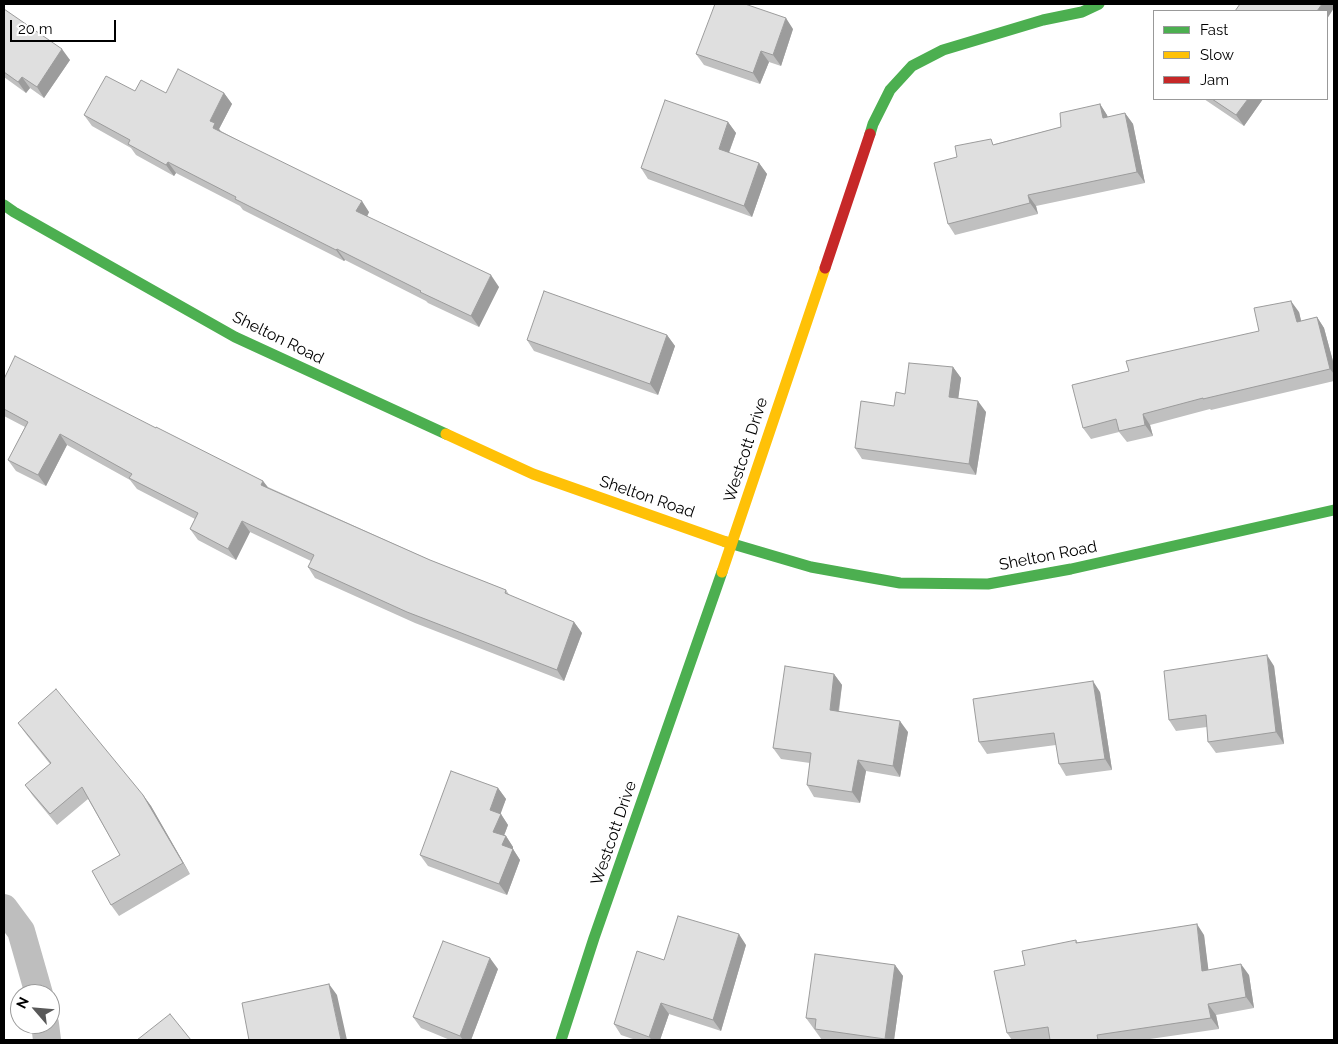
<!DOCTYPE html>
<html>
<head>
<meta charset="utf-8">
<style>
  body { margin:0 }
  #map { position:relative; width:1338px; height:1044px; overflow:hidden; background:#fff; font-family:Raleway,sans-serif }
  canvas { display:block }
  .frame { position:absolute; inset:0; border:5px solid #000; pointer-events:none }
  .legend { position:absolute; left:1153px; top:10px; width:175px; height:90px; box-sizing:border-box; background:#fff; border:1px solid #999; margin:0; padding:6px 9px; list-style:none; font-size:15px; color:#000 }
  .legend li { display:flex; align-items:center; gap:10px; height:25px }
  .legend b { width:25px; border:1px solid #999 }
  .north { position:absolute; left:10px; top:984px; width:50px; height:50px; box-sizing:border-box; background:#fff; border:1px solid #999; border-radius:50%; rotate:297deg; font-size:14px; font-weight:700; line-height:20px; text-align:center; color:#000 }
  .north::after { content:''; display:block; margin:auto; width:18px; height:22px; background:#595959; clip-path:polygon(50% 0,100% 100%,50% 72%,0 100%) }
  .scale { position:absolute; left:10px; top:20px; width:106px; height:22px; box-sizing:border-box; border:2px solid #000; border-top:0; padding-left:6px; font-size:15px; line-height:18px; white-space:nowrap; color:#000; -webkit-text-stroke:4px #fff; paint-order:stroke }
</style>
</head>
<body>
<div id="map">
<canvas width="1338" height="1044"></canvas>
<div class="frame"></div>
<ul class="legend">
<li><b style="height:6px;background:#4caf50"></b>Fast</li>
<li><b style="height:6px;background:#ffc107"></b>Slow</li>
<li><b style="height:6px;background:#c62828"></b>Jam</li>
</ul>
<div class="north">N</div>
<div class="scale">20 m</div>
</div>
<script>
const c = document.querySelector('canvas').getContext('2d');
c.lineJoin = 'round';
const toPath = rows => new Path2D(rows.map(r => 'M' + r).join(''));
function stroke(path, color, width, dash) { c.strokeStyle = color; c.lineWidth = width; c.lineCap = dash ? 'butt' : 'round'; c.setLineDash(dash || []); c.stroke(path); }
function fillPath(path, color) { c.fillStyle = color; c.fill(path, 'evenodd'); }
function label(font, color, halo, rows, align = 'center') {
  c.font = font + ' Raleway,sans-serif'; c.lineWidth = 4; c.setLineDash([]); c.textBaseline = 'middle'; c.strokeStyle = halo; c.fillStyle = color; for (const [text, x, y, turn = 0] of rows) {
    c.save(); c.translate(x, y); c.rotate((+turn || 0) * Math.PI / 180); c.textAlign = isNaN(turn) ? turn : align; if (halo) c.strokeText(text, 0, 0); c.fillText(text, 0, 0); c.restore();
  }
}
stroke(toPath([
  [4,908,21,931,39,994],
  [45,1024,47,1040]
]), '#bebebe', 28);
stroke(toPath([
  [870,134,873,124,890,90,912,66,943,50,1043,20,1082,12,1099,4],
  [4,205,14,212,235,337,446,434],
  [726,542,811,567,900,583,988,584,1071,569,1334,510],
  [561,1040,594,938,722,572]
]), '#4caf50', 11);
stroke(toPath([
  [446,434,533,474,726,542],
  [722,572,825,268]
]), '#ffc107', 11);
stroke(toPath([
  [825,268,870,134]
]), '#c62828', 11);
fillPath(toPath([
  [4,9,70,60,44,98,30,88,26,93,4,77],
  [793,29,781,66,769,62,760,84,704,65,696,54],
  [135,91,166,93,224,93,232,104,219,129,221,131,369,212,367,217,499,287,479,327,428,303,426,301,345,260,344,261,243,210,240,206,176,173,174,176,136,155,131,148,92,126,84,115],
  [1204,99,1263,99,1244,126],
  [1100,104,1108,117,1125,113,1133,124,1145,183,1036,206,1038,214,955,235,948,224,995,144,1061,127],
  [728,122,736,133,729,153,759,163,767,174,752,217,648,179,641,168],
  [1299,312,1301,321,1317,317,1324,328,1334,365,1334,381,1211,410,1210,409,1150,425,1153,436,1127,442,1119,432,1091,439,1083,428,1129,371,1259,331],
  [667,335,675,346,658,395,534,351,527,340],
  [953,367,961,378,958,398,986,412,976,475,862,459,855,448,905,394],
  [4,379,156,428,263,481,268,487,430,560,506,590,510,596,574,622,582,633,564,681,415,623,315,578,308,567,311,561,250,532,236,560,198,540,190,529,195,519,137,489,130,480,67,445,46,486,16,471,8,460,25,427,4,416],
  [1274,666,1284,744,1216,753,1208,742,1207,727,1176,731,1169,720],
  [834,674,842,685,839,712,908,732,900,777,866,771,860,803,814,797,807,785,810,763,781,759,773,748],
  [1100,692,1112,770,1066,776,1059,764,1056,745,987,754,979,742],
  [18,723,143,795,151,806,190,874,119,916,111,905,120,855,88,799,57,825,33,796,25,785,50,764,26,734],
  [498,788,506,799,500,813,508,825,504,836,506,836,513,847,513,849,520,860,507,895,428,866,420,855],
  [1204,935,1208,970,1249,975,1254,1008,1216,1015,1219,1029,1143,1040,1050,1040,1050,1039,1039,1040,1012,1040,1007,1033,1076,940,1078,943],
  [746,945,721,1031,669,1014,660,1040,636,1040,621,1035,614,1024,664,960],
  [895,965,903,976,894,1040,822,1040,806,1018],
  [498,969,471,1040,450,1040,421,1028,413,1017]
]), '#c0c0c0');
fillPath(toPath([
  [1322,4,1334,4,1334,8,1327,19,1327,11,1317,11],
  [786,18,793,29,781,66,773,55],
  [62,49,70,60,44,98,37,87],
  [761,51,769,62,760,84,753,73],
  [22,77,30,88,26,93,18,82],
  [224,93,232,104,219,129,223,135,213,128,210,121],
  [1248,99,1263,99,1244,126,1236,115],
  [1100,104,1107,115,1111,129,1103,118],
  [1125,113,1133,124,1145,183,1137,172],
  [728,122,736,133,726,160,719,149],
  [168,162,176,173,174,176,166,165],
  [759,163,767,174,752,217,744,206],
  [1028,195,1036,206,1038,214,1030,203],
  [362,201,369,212,364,222,356,211],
  [337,249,345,260,344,261,336,250],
  [491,275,499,287,479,327,471,316],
  [1291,301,1299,312,1304,333,1297,322],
  [1317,317,1324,328,1334,365,1334,374,1330,369],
  [667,335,675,346,658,395,650,384],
  [953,367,961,378,957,408,949,397],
  [978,401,986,412,976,475,969,464],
  [1143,414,1150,425,1153,436,1145,425],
  [60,434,67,445,46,486,38,475],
  [263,481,271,492,261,485],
  [242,521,250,532,236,560,228,549],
  [574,622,582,633,564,681,557,670],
  [1267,655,1274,666,1284,744,1276,732],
  [834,674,842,685,837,721,830,710],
  [1093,681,1100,692,1112,770,1105,759],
  [900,721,908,732,900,777,893,766],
  [858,760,866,771,860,803,852,792],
  [498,788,506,799,498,821,490,810],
  [143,795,151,806,190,874,183,863],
  [501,814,508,825,501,843,493,832],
  [506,836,513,847,513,849,520,860,507,895,499,884,502,845],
  [1197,924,1204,935,1210,982,1202,971],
  [739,934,746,945,721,1031,713,1020],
  [490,958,498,969,471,1040,463,1040,460,1036],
  [1241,964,1249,975,1254,1008,1246,997],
  [895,965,903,976,894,1040,885,1040,885,1039],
  [329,984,337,995,347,1040,341,1040],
  [661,1003,669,1014,660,1040,652,1040,649,1037],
  [1208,1004,1216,1015,1219,1029,1211,1018]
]), '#9c9c9c');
const building = toPath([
  [715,4,745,4,786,18,773,55,761,51,753,73,696,54,715,4],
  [1240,4,1322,4,1317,11,1235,11,1240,4],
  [4,9,62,49,37,87,22,77,18,82,4,72,4,9],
  [178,69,224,93,210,121,215,123,213,128,362,201,356,211,491,275,471,316,420,292,421,291,337,249,336,250,235,199,236,197,168,162,166,165,128,144,130,140,84,115,106,76,135,91,141,80,166,93,178,69],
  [1212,99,1248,99,1236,115,1212,99],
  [665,100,728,122,719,149,759,163,744,206,641,168,665,100],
  [1100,104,1103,118,1125,113,1137,172,1028,195,1030,203,948,224,934,163,957,157,955,146,991,139,993,145,1061,127,1060,113,1100,104],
  [544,291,667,335,650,384,527,340,544,291],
  [1291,301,1297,322,1317,317,1330,369,1203,399,1203,398,1143,414,1145,425,1119,431,1116,419,1083,428,1072,385,1129,371,1126,361,1259,331,1254,308,1291,301],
  [15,356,156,428,156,427,263,481,261,485,430,560,506,590,505,593,574,622,557,670,407,612,308,567,314,555,242,521,228,549,190,529,198,513,129,478,132,474,60,434,38,475,8,460,28,422,4,409,4,379,15,356],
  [909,363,953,367,949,397,978,401,969,464,855,448,861,401,894,406,896,392,905,394,909,363],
  [1267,655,1276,732,1208,742,1206,715,1169,720,1164,671,1267,655],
  [785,666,834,674,830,710,900,721,893,766,858,760,852,792,807,785,811,753,773,748,785,666],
  [1093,681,1105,759,1059,764,1054,733,979,742,973,699,1093,681],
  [56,689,143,795,183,863,111,905,92,871,120,855,82,787,50,814,25,785,51,763,18,723,56,689],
  [451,771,498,788,490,810,501,814,493,832,506,836,502,845,513,849,499,884,420,855,451,771],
  [678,916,739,934,713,1020,661,1003,649,1037,614,1024,637,951,664,960,678,916],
  [1197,924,1202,971,1241,964,1246,997,1208,1004,1211,1018,1097,1035,1098,1040,1050,1040,1048,1027,1007,1033,994,971,1025,965,1022,951,1076,940,1076,943,1197,924],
  [443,941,490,958,460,1036,413,1017,443,941],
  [815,954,895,965,885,1039,815,1029,816,1019,806,1018,815,954],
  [329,984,341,1040,249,1040,242,1003,329,984],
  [170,1014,191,1040,137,1040,170,1014]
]);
fillPath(building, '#dfdfdf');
stroke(building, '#9c9c9c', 1);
label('16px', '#000', '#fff', [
  ["Shelton Road",278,338,26],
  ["Westcott Drive",746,450,-72],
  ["Shelton Road",647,497,19],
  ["Shelton Road",1048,556,-11],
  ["Westcott Drive",614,833,-71]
]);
</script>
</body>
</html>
